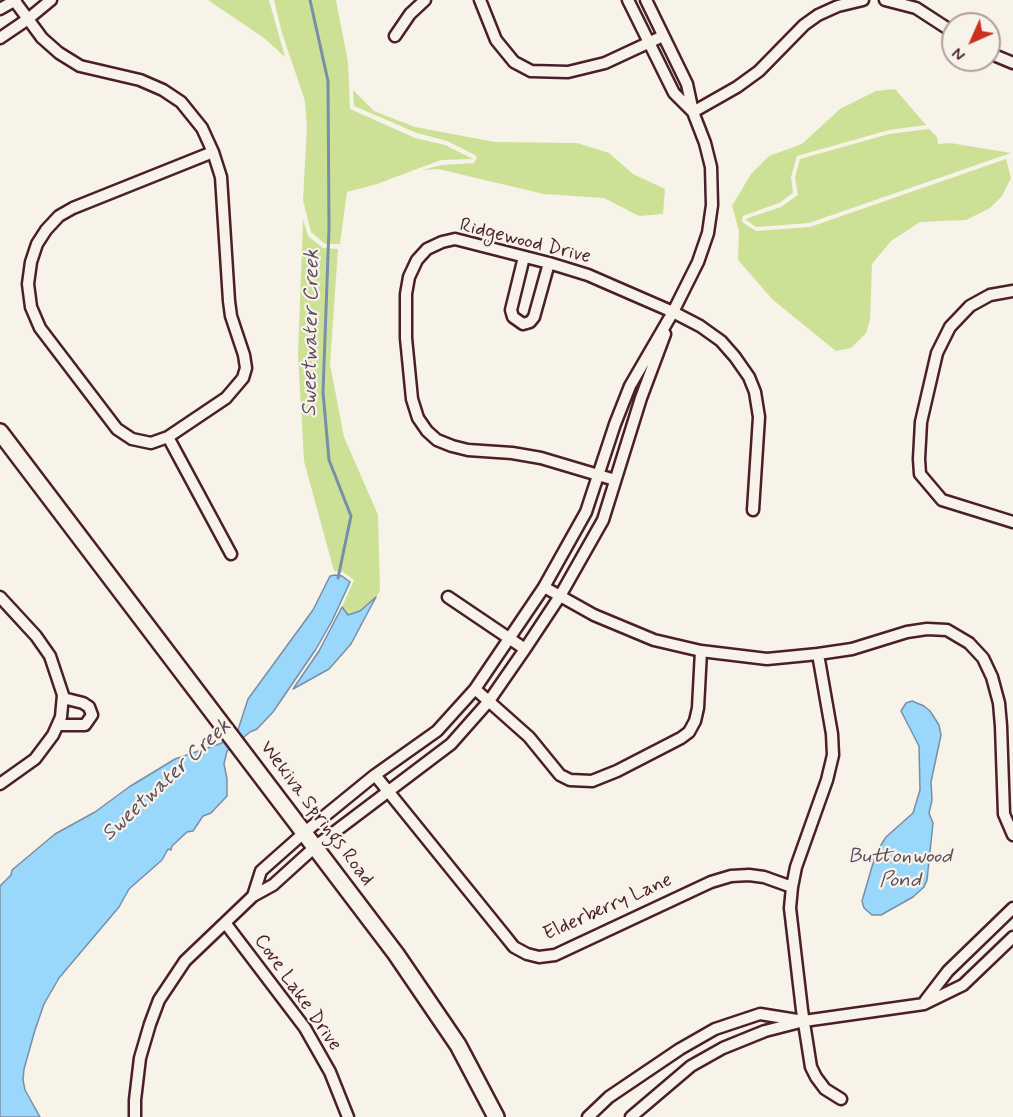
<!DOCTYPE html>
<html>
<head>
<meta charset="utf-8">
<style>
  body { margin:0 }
  #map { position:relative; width:1013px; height:1117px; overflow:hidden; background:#f7f3e8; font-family:Mynerve,sans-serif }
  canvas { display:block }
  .north { position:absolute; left:941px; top:12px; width:60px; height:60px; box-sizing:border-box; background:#f7f3e8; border:2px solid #b29e9c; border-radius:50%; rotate:225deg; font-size:16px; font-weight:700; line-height:24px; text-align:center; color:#4a1f2b }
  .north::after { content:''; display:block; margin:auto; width:21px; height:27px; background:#c8321e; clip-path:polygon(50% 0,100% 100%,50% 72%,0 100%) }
</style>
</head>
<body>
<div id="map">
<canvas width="1013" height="1117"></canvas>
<div class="north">N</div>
</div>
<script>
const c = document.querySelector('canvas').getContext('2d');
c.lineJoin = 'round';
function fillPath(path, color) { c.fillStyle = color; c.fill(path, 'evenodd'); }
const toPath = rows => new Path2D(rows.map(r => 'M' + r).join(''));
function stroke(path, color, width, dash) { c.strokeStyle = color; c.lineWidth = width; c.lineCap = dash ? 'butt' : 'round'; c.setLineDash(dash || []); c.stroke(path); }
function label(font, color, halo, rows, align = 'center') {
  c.font = font + ' Mynerve,sans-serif'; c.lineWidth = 4.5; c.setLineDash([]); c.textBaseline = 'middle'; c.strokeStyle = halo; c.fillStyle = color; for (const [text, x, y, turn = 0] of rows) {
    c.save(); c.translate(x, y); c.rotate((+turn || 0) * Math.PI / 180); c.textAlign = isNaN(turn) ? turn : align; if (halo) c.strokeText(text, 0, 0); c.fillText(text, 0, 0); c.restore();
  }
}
fillPath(toPath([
  [208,0,269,0,285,57,264,38],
  [274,0,336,0,348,62,350,109,415,138,445,145,473,159,441,160,377,184,347,192,340,244,325,244,311,232,303,200,307,127,305,101,282,33],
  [895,89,926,125,889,130,797,156,791,177,793,193,779,203,743,216,742,222,756,231,810,227,1006,159,1011,178,1002,196,990,208,966,220,920,222,891,241,872,264,870,320,866,333,851,348,836,351,773,300,738,260,739,231,732,206,751,174,769,156,802,144,840,109,876,91],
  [353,90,374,111,415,127,495,142,577,143,609,153,633,174,665,189,663,214,639,216,604,198,544,194,438,169,423,170,441,165,474,163,477,158,475,155,447,141,417,133,354,106],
  [929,129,937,137,938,144,950,143,1011,153,809,223,756,227,745,219,781,207,798,195,795,177,800,159,889,134],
  [303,219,308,236,323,248,338,249,330,364,344,437,378,515,380,591,376,597,360,611,348,615,342,607,354,580,343,572,334,571,304,461,298,355]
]), '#cce196');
const water = toPath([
  [335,575,342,576,350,582,332,621,316,649,273,712,257,729,250,732,227,751,224,764,227,779,227,796,211,813,203,816,193,831,187,832,172,846,171,850,168,849,162,860,129,889,119,907,59,978,44,1004,35,1030,24,1069,23,1080,25,1090,40,1117,0,1117,0,886,11,875,12,870,55,834,95,812,129,787,175,759,222,743,238,730,248,699,313,610,330,576,335,575],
  [376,597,351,644,329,669,293,689,319,651,342,607,348,615,360,611,376,597],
  [912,701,924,706,930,711,939,725,941,735,931,782,932,800,929,813,933,823,927,880,924,887,913,897,881,915,872,915,864,908,862,901,876,853,886,837,913,813,920,790,919,746,901,711,906,703,912,701]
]);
fillPath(water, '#99d8fa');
stroke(water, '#798ea7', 1.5);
stroke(toPath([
  [310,0,328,81,329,228,323,392,329,460,351,516,338,578]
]), '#798ea7', 3);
const minor = toPath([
  [14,0,42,38,59,53,80,66,140,80,163,90,181,102,202,128,213,152,221,177,229,301,231,316,244,355,246,368,243,378,226,398,168,437,151,443,132,439,117,429,40,328,31,307,28,284,31,262,37,244,46,230,59,216,73,208,213,152],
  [480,0,496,40,514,62,531,71,568,72,605,63,663,36],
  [628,0,674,93,693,112],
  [885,0,916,8,953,32],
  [0,9,16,0],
  [395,36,410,14,425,0],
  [0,38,28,19,51,0],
  [989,53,1013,63],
  [693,112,737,87,759,71,804,25,818,15,838,6,863,0],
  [524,257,511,310,513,317,523,324,530,322,534,317,549,263],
  [1013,291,990,295,970,306,950,327,937,353,921,422,919,459,920,474,942,500,1013,522],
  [168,437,231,554],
  [615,480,541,458,512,453,468,450,452,446,437,440,427,431,418,418,412,399,406,338,406,294,409,277,417,260,427,249,442,242,455,239,549,263,588,275,673,312,700,326,721,341,735,357,749,377,755,392,759,417,753,510],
  [544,587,594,615,654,640,701,651,767,659,818,654,852,649,907,632,927,629,947,630,969,643,983,658,992,677,999,703,1001,726,1004,814,1013,835],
  [0,597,36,636,50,656,63,695,61,717,53,735,35,759,0,784],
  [448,597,525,649],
  [818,654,832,734,833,755,827,780,796,867,792,887,790,908,802,1010,811,1067,816,1077,825,1089,841,1099],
  [475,689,529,737,560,775,570,780,592,781,617,771,681,738,689,732,695,721,698,708,701,651],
  [58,725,85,725,92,715,89,707,83,703,63,698],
  [375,775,506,937,514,947,527,954,539,957,555,955,711,882,731,876,749,875,764,877,792,887],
  [253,896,261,871,305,832,375,775,437,731,475,689,544,587,586,512,615,424,630,386,673,312,698,262,708,233,712,205,711,167,705,143,693,112,687,84,646,0],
  [226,924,305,1028,330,1072,348,1117],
  [925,1001,948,971,1013,908],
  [135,1117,135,1100,140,1058,150,1024,159,1000,185,961,253,896,273,885,316,846,451,744,489,701,525,649,560,596,603,520,641,398,665,334],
  [588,1117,609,1097,680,1049,715,1029,760,1014,797,1020],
  [631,1117,691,1066,723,1048,765,1031,804,1021,924,1004,963,985,1013,937]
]);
const secondary = toPath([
  [0,432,396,954,458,1045,496,1117]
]);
stroke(minor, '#4a1f2b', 15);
stroke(secondary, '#4a1f2b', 20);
stroke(minor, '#f7f3e8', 10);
stroke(secondary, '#f7f3e8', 15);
label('20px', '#4a1f2b', '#f7f3e8', [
  ["Ridgewood Drive",525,242,14],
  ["Wekiva Springs Road",316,814,53],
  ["Elderberry Lane",608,908,-24],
  ["Cove Lake Drive",297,993,55]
]);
label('italic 21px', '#5e4d5f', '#f7f3e8', [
  ["Sweetwater Creek",312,333,-89],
  ["Sweetwater Creek",167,781,-43],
  ["Buttonwood",900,858],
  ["Pond",900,882]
]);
</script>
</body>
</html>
